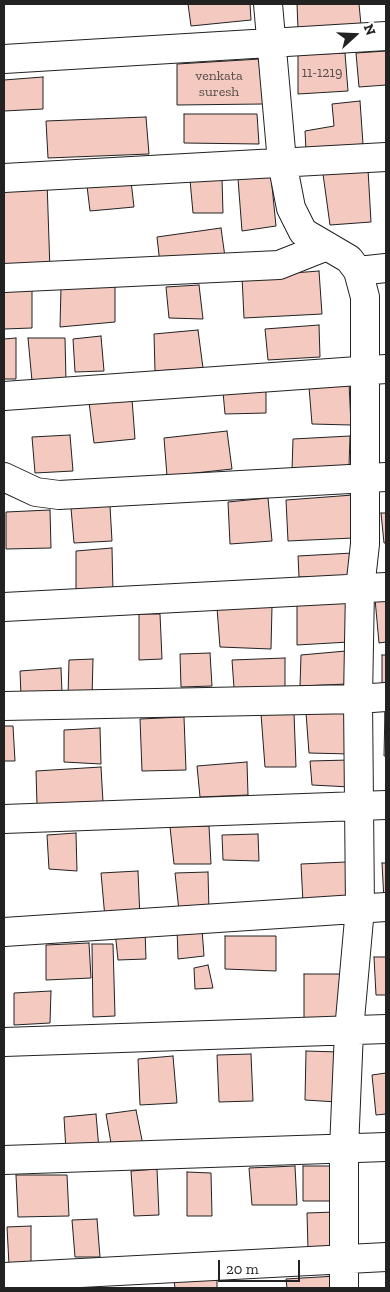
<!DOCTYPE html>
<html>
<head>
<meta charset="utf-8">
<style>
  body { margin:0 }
  #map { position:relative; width:390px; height:1292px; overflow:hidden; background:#fff; font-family:"Zilla Slab",serif }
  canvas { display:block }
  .frame { position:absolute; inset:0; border:5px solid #222; pointer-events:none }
  .north { position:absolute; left:330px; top:10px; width:50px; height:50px; -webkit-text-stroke:4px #fff; paint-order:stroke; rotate:70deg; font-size:14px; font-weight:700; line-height:20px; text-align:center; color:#222 }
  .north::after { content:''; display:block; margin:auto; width:18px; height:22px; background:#222; clip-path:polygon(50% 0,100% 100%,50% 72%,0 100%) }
  .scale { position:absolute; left:218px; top:1260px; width:82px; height:22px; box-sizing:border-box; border:2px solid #222; border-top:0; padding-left:6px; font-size:15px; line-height:18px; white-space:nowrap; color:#222; -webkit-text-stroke:4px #fff; paint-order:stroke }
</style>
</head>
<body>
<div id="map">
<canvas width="390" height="1292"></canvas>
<div class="frame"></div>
<div class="north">N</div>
<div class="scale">20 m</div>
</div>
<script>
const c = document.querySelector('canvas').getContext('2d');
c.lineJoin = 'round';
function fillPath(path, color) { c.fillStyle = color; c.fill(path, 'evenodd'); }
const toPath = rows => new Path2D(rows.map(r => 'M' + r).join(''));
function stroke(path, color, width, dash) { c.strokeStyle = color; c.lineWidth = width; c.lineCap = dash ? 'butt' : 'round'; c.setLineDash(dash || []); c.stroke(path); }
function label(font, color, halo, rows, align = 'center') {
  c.font = font + ' "Zilla Slab",serif'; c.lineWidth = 4; c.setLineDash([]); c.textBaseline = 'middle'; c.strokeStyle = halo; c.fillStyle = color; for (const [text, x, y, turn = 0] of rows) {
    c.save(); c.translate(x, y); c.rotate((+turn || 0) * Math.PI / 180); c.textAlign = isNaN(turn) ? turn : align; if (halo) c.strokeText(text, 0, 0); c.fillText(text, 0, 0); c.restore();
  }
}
const building = toPath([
  [188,4,250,4,251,20,191,26,188,4],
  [297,4,359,4,361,25,298,29,297,4],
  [386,51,386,85,359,87,356,53,386,51],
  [345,53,348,91,298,94,298,55,345,53],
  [260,59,263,104,177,105,177,64,260,59],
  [43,77,43,109,4,111,4,80,43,77],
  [360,101,363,144,306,150,305,131,334,126,332,104,360,101],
  [184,114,257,114,259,144,184,143,184,114],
  [146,117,149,154,48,158,46,121,146,117],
  [368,169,371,222,330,225,323,174,368,169],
  [271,176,276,226,242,231,238,179,271,176],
  [222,179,223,213,193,213,190,180,222,179],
  [47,181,50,271,4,271,4,184,47,181],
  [131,181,134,207,90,211,87,186,131,181],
  [221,228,225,257,160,264,157,237,221,228],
  [319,271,322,314,244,318,242,277,319,271],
  [199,285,203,319,169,318,166,287,199,285],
  [115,286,115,322,60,327,61,287,115,286],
  [32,289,32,328,4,329,4,291,32,289],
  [319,325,320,357,268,360,265,329,319,325],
  [198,330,203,368,155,371,154,334,198,330],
  [101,336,104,371,75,372,73,339,101,336],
  [16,338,16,379,4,379,4,339,16,338],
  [28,338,65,338,66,381,32,381,28,338],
  [349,383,351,425,312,424,309,387,349,383],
  [266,391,266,413,225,414,223,392,266,391],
  [132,399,135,439,94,443,89,402,132,399],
  [227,431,232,469,167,476,164,438,227,431],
  [70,435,73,471,35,473,32,437,70,435],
  [350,436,349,467,292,470,293,439,350,436],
  [353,495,353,538,288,541,286,500,353,495],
  [268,498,272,541,230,544,228,502,268,498],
  [110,506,112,541,74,543,71,508,110,506],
  [50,510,51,548,6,549,6,512,50,510],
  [381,513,386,513,386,543,384,543,381,513],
  [112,548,113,593,76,592,76,551,112,548],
  [353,553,352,578,299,577,298,556,353,553],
  [386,598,386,642,379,643,375,599,386,598],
  [348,601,349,642,297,645,297,605,348,601],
  [272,607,271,649,220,647,217,608,272,607],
  [139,614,160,614,162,659,139,660,139,614],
  [346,651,347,684,300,686,301,655,346,651],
  [210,653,212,686,181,687,180,654,210,653],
  [382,655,386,655,386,689,382,689,382,655],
  [285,658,285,689,234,688,232,660,285,658],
  [93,659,92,697,68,696,69,660,93,659],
  [61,668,62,693,21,696,20,671,61,668],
  [385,710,386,756,384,756,385,710],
  [350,712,350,754,309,753,306,713,350,712],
  [294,713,296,767,265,767,261,714,294,713],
  [184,717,186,770,142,771,140,719,184,717],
  [4,726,13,726,15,761,4,761,4,726],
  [100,728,101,764,64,762,64,730,100,728],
  [349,760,350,787,312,785,310,761,349,760],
  [247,762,248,795,200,797,197,766,247,762],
  [101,767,103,802,37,805,36,771,101,767],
  [209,826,211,864,174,864,170,827,209,826],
  [76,833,77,871,49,869,47,835,76,833],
  [258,834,259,861,223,860,222,835,258,834],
  [346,862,347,903,303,903,301,864,346,862],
  [382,863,386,863,386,901,384,901,382,863],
  [138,871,140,918,105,918,101,873,138,871],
  [208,872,209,911,179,911,175,873,208,872],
  [177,928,202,929,204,956,178,959,177,928],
  [145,930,146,959,118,960,115,931,145,930],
  [225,936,276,936,276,971,225,969,225,936],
  [89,943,91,978,46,980,46,945,89,943],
  [92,944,113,944,115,1016,93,1017,92,944],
  [374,957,386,957,386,995,376,995,374,957],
  [208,965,213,988,195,989,194,968,208,965],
  [304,974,340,974,339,1021,304,1020,304,974],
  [51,991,50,1023,14,1025,14,993,51,991],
  [306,1051,339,1052,337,1102,305,1100,306,1051],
  [251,1054,253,1101,219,1102,217,1055,251,1054],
  [173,1056,177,1103,140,1105,138,1059,173,1056],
  [386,1073,386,1114,376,1115,372,1075,386,1073],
  [136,1110,143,1145,112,1149,106,1114,136,1110],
  [96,1114,99,1149,66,1151,64,1117,96,1114],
  [295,1166,297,1205,252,1205,249,1168,295,1166],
  [303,1166,334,1166,335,1201,303,1201,303,1166],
  [157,1169,159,1215,134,1216,131,1171,157,1169],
  [187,1172,211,1173,212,1216,187,1216,187,1172],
  [16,1175,67,1175,69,1216,18,1217,16,1175],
  [335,1212,337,1247,308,1249,307,1213,335,1212],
  [97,1219,100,1257,75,1257,72,1220,97,1219],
  [31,1226,31,1265,9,1265,7,1227,31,1226],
  [336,1276,336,1288,287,1288,286,1279,336,1276],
  [217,1280,217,1288,175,1288,174,1281,217,1280]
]);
fillPath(building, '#f3c9c0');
stroke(building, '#222', 1);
const minor = toPath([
  [268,4,282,162,291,208,303,232,349,259,358,271,365,297,365,544,360,589,358,699,360,908,349,1031,344,1149,344,1288],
  [4,59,386,36],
  [4,178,386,157],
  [358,271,386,268],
  [4,278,279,265,327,246],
  [4,396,386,369],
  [4,477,36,492,59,495,386,477],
  [4,607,386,587],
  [4,706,358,699,386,697],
  [4,819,386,805],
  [4,932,386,907],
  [4,1042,386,1029],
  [4,1160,386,1147],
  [4,1277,386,1257]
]);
stroke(minor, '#222', 30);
stroke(minor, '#fff', 28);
label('14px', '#564c4a', null, [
  ["11-1219",322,73],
  ["venkata",219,76],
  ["suresh",219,92]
]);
</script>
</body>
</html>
